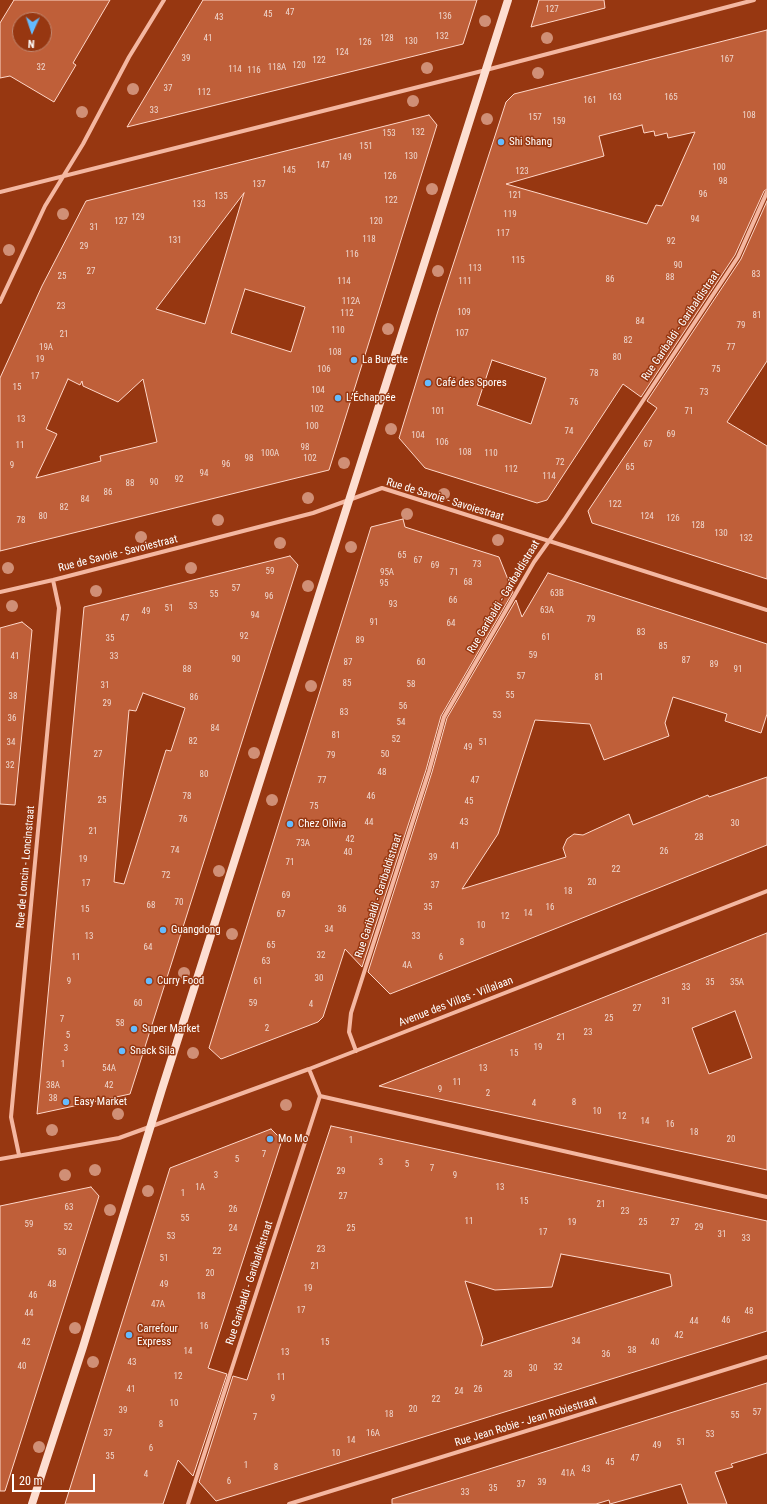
<!DOCTYPE html>
<html>
<head>
<meta charset="utf-8">
<style>
  body { margin:0 }
  #map { position:relative; width:767px; height:1504px; overflow:hidden; background:#973711; font-family:"Roboto Condensed",sans-serif }
  canvas { display:block }
  .north { position:absolute; left:12px; top:12px; width:40px; height:40px; box-sizing:border-box; background:#973711; border:1px solid #c18770; border-radius:50%; rotate:183deg; font-size:11px; font-weight:700; line-height:16px; text-align:center; color:#fff }
  .north::after { content:''; display:block; margin:auto; width:14px; height:18px; background:#64bbff; clip-path:polygon(50% 0,100% 100%,50% 72%,0 100%) }
  .scale { position:absolute; left:12px; top:1474px; width:83px; height:18px; box-sizing:border-box; border:2px solid #fff; border-top:0; padding-left:5px; font-size:12px; line-height:14px; white-space:nowrap; color:#fff; -webkit-text-stroke:3px #973711; paint-order:stroke }
</style>
</head>
<body>
<div id="map">
<canvas width="767" height="1504"></canvas>
<div class="north">N</div>
<div class="scale">20 m</div>
</div>
<script>
const c = document.querySelector('canvas').getContext('2d');
c.lineJoin = 'round';
function fillPath(path, color) { c.fillStyle = color; c.fill(path, 'evenodd'); }
const toPath = rows => new Path2D(rows.map(r => 'M' + r).join(''));
function stroke(path, color, width, dash) { c.strokeStyle = color; c.lineWidth = width; c.lineCap = dash ? 'butt' : 'round'; c.setLineDash(dash || []); c.stroke(path); }
function label(font, color, halo, rows, align = 'center') {
  c.font = font + ' "Roboto Condensed",sans-serif'; c.lineWidth = 3; c.setLineDash([]); c.textBaseline = 'middle'; c.strokeStyle = halo; c.fillStyle = color; for (const [text, x, y, turn = 0] of rows) {
    c.save(); c.translate(x, y); c.rotate((+turn || 0) * Math.PI / 180); c.textAlign = isNaN(turn) ? turn : align; if (halo) c.strokeText(text, 0, 0); c.fillText(text, 0, 0); c.restore();
  }
}
const building = toPath([
  [14,0,110,0,73,63,76,65,54,102,10,76,0,78,0,23,14,0],
  [20,20,44,20,44,44,20,44,20,20],
  [203,0,477,0,463,44,127,127,203,0],
  [539,0,604,0,605,8,531,27,539,0],
  [767,30,767,189,764,191,735,255,641,397,623,384,547,500,537,503,425,468,399,438,438,311,506,102,514,94,767,30],
  [642,125,644,133,654,131,655,136,667,133,668,138,695,132,662,206,656,205,647,224,506,184,604,156,599,136,642,125],
  [492,360,546,378,531,424,477,405,492,360],
  [429,115,437,125,329,470,0,551,0,378,42,286,86,201,429,115],
  [244,193,205,324,156,309,244,193],
  [245,289,305,307,291,352,231,333,245,289],
  [68,379,80,385,82,381,83,386,118,402,143,379,157,442,100,456,101,461,36,478,57,434,46,429,68,379],
  [767,201,767,361,727,422,767,446,767,579,592,523,588,511,657,408,647,401,741,259,767,201],
  [403,519,405,527,499,557,513,592,441,716,426,770,362,967,345,949,323,1017,318,1022,221,1059,209,1048,371,527,403,519],
  [290,556,298,565,130,1094,37,1114,84,607,290,556],
  [143,693,185,708,171,751,166,750,124,884,114,882,129,710,136,711,143,693],
  [548,573,767,644,767,714,761,733,725,721,727,714,673,697,665,723,669,736,604,760,590,724,535,720,498,834,462,889,566,857,563,848,567,839,574,834,583,835,629,814,633,825,708,795,709,797,767,777,767,845,390,994,368,972,432,772,447,718,516,600,522,617,548,573],
  [22,622,32,630,15,805,0,804,0,628,22,622],
  [767,933,767,1170,379,1086,645,981,767,933],
  [735,1011,752,1058,709,1074,692,1028,735,1011],
  [331,1126,767,1221,767,1331,216,1501,199,1482,233,1376,247,1380,331,1126],
  [561,1254,670,1274,672,1286,481,1346,483,1339,465,1281,495,1290,552,1287,561,1254],
  [271,1129,282,1140,208,1368,227,1374,193,1476,178,1460,163,1504,65,1504,170,1168,271,1129],
  [91,1187,99,1196,5,1491,0,1491,0,1206,91,1187],
  [767,1383,767,1453,731,1464,733,1467,715,1472,727,1504,688,1504,681,1484,610,1504,609,1500,596,1504,392,1504,392,1499,767,1383]
]);
fillPath(building, '#bf5f39');
stroke(building, '#fed7c9', 1);
stroke(toPath([
  [0,192,486,70,754,0],
  [0,302,45,206,83,144,129,57,164,0],
  [0,592,53,580,313,513,382,488,767,610],
  [356,1051,349,1032,351,1013,429,771,444,717,534,562,564,520,738,257,767,192],
  [320,1096,767,1197],
  [19,1155,11,1117,59,608,53,580],
  [0,1159,119,1138,309,1069,767,891],
  [188,1504,320,1096,309,1069],
  [289,1504,767,1357]
]), '#f4b7a1', 4);
stroke(toPath([
  [32,1504,83,1347,162,1089,508,0]
]), '#fdded1', 8);
c.fillStyle = '#d08f76';
for (const [x, y] of [
  [485,21],
  [547,38],
  [427,68],
  [538,73],
  [133,89],
  [413,101],
  [82,112],
  [487,119],
  [432,189],
  [63,214],
  [9,250],
  [438,271],
  [388,329],
  [391,429],
  [344,463],
  [444,494],
  [308,498],
  [407,514],
  [218,520],
  [141,537],
  [498,540],
  [280,543],
  [351,547],
  [8,568],
  [191,568],
  [308,586],
  [96,591],
  [12,606],
  [311,686],
  [254,753],
  [272,800],
  [219,871],
  [232,934],
  [184,973],
  [193,1053],
  [286,1105],
  [118,1114],
  [52,1130],
  [95,1170],
  [65,1175],
  [148,1191],
  [110,1210],
  [75,1328],
  [93,1362],
  [39,1447]
]) { c.beginPath(); c.arc(x, y, 6, 0, 2 * Math.PI); c.fill(); }
for (const [x, y, r, color] of [
  [501,142,4,"#64bbff"],
  [354,360,4,"#64bbff"],
  [428,383,4,"#64bbff"],
  [338,398,4,"#64bbff"],
  [290,824,4,"#64bbff"],
  [163,930,4,"#64bbff"],
  [149,981,4,"#64bbff"],
  [134,1029,4,"#64bbff"],
  [122,1051,4,"#64bbff"],
  [66,1102,4,"#64bbff"],
  [270,1139,4,"#64bbff"],
  [129,1335,4,"#64bbff"]
]) { const dot = new Path2D(); dot.arc(x, y, r, 0, 2 * Math.PI); c.fillStyle = color; c.fill(dot); stroke(dot, '#973711', 1.5); }
label('9px', '#efd7ce', null, [
  ["127",552,10],
  ["47",290,13],
  ["45",268,15],
  ["136",445,17],
  ["43",219,18],
  ["132",442,37],
  ["41",208,39],
  ["128",387,39],
  ["130",411,42],
  ["126",365,43],
  ["124",342,53],
  ["39",186,59],
  ["167",727,60],
  ["122",319,61],
  ["120",299,66],
  ["32",41,68],
  ["118A",277,68],
  ["114",235,70],
  ["116",254,71],
  ["37",168,89],
  ["112",204,93],
  ["163",615,98],
  ["165",671,98],
  ["161",590,101],
  ["33",154,111],
  ["108",749,116],
  ["157",535,118],
  ["159",559,122],
  ["132",418,133],
  ["153",389,134],
  ["151",366,147],
  ["130",411,157],
  ["149",345,158],
  ["147",323,166],
  ["100",719,168],
  ["145",289,171],
  ["123",522,172],
  ["126",390,177],
  ["98",723,182],
  ["137",259,185],
  ["96",703,195],
  ["121",515,196],
  ["135",221,197],
  ["122",391,201],
  ["133",199,205],
  ["119",510,215],
  ["129",138,218],
  ["94",695,220],
  ["127",121,222],
  ["120",376,222],
  ["31",94,228],
  ["117",503,234],
  ["118",369,240],
  ["131",175,241],
  ["92",671,242],
  ["29",84,247],
  ["116",352,255],
  ["115",518,261],
  ["90",678,266],
  ["113",475,269],
  ["27",91,272],
  ["83",756,275],
  ["25",62,277],
  ["88",670,278],
  ["86",610,280],
  ["114",344,282],
  ["111",465,282],
  ["112A",351,302],
  ["23",61,307],
  ["109",464,313],
  ["112",347,314],
  ["81",757,316],
  ["84",640,322],
  ["79",741,326],
  ["110",338,331],
  ["107",462,334],
  ["21",64,335],
  ["82",628,341],
  ["19A",46,348],
  ["77",731,348],
  ["108",335,353],
  ["80",617,358],
  ["19",40,360],
  ["106",324,370],
  ["75",716,370],
  ["78",594,374],
  ["17",35,377],
  ["15",17,388],
  ["104",318,391],
  ["73",704,393],
  ["76",574,403],
  ["102",317,410],
  ["101",438,412],
  ["71",689,412],
  ["13",21,420],
  ["100",312,427],
  ["74",569,432],
  ["69",671,435],
  ["104",418,436],
  ["106",442,443],
  ["67",648,445],
  ["11",20,446],
  ["98",305,448],
  ["108",465,453],
  ["100A",270,454],
  ["110",491,454],
  ["98",249,459],
  ["102",310,459],
  ["72",560,463],
  ["96",226,465],
  ["9",12,466],
  ["65",630,468],
  ["112",511,470],
  ["94",204,474],
  ["114",549,477],
  ["92",179,480],
  ["90",154,483],
  ["88",130,484],
  ["86",108,493],
  ["84",85,500],
  ["122",615,505],
  ["82",64,508],
  ["80",43,517],
  ["124",647,517],
  ["126",673,519],
  ["78",21,521],
  ["128",698,526],
  ["130",721,534],
  ["132",746,539],
  ["65",402,556],
  ["67",418,561],
  ["73",477,565],
  ["69",435,566],
  ["59",270,572],
  ["95A",387,573],
  ["71",454,573],
  ["68",468,583],
  ["95",384,584],
  ["57",236,589],
  ["63B",557,594],
  ["55",214,595],
  ["96",269,597],
  ["66",453,601],
  ["93",393,605],
  ["53",193,607],
  ["51",169,609],
  ["63A",547,611],
  ["49",146,612],
  ["94",255,616],
  ["47",125,619],
  ["79",591,620],
  ["91",374,623],
  ["64",451,624],
  ["83",641,633],
  ["92",244,637],
  ["61",546,638],
  ["35",110,639],
  ["89",360,641],
  ["85",663,647],
  ["59",533,656],
  ["41",15,657],
  ["33",114,657],
  ["90",236,660],
  ["87",686,661],
  ["87",348,663],
  ["60",421,663],
  ["89",714,665],
  ["88",187,670],
  ["91",738,670],
  ["57",521,677],
  ["81",599,678],
  ["85",347,684],
  ["58",411,685],
  ["31",105,686],
  ["55",510,696],
  ["38",13,697],
  ["86",194,698],
  ["29",107,704],
  ["56",403,707],
  ["83",344,713],
  ["53",497,716],
  ["36",12,719],
  ["54",401,723],
  ["84",215,729],
  ["81",336,736],
  ["52",396,740],
  ["82",193,742],
  ["34",11,743],
  ["51",483,743],
  ["49",468,748],
  ["27",98,755],
  ["50",385,755],
  ["79",331,756],
  ["32",10,766],
  ["48",382,773],
  ["80",204,775],
  ["77",322,781],
  ["47",475,781],
  ["78",187,797],
  ["46",371,797],
  ["25",102,801],
  ["45",469,802],
  ["75",314,807],
  ["76",183,820],
  ["44",369,823],
  ["43",464,823],
  ["30",735,824],
  ["21",93,832],
  ["28",699,838],
  ["42",350,840],
  ["73A",303,844],
  ["41",455,847],
  ["74",175,851],
  ["26",664,852],
  ["40",348,853],
  ["39",433,858],
  ["19",83,860],
  ["71",290,863],
  ["22",616,870],
  ["72",166,876],
  ["20",592,883],
  ["17",86,884],
  ["37",435,886],
  ["18",568,892],
  ["69",286,896],
  ["70",179,903],
  ["68",151,906],
  ["35",428,908],
  ["16",550,908],
  ["15",85,910],
  ["36",342,910],
  ["14",528,914],
  ["67",281,915],
  ["12",505,917],
  ["10",481,926],
  ["34",329,930],
  ["13",89,937],
  ["33",416,937],
  ["8",462,943],
  ["65",271,946],
  ["64",148,948],
  ["32",321,956],
  ["11",76,958],
  ["6",441,958],
  ["63",266,962],
  ["4A",407,966],
  ["30",319,979],
  ["9",69,982],
  ["61",258,982],
  ["35",710,983],
  ["35A",737,983],
  ["33",686,988],
  ["31",666,1002],
  ["60",138,1004],
  ["59",253,1004],
  ["4",311,1005],
  ["27",637,1009],
  ["25",609,1019],
  ["7",62,1020],
  ["58",120,1024],
  ["2",267,1029],
  ["23",588,1033],
  ["5",68,1036],
  ["21",561,1038],
  ["19",538,1048],
  ["3",66,1049],
  ["15",514,1054],
  ["1",63,1065],
  ["54A",109,1069],
  ["13",483,1069],
  ["11",457,1083],
  ["38A",53,1086],
  ["42",109,1086],
  ["9",440,1090],
  ["2",488,1094],
  ["38",53,1099],
  ["8",574,1103],
  ["4",534,1104],
  ["10",597,1112],
  ["12",622,1117],
  ["14",645,1122],
  ["16",670,1125],
  ["18",694,1133],
  ["20",731,1140],
  ["1",351,1141],
  ["7",264,1155],
  ["5",237,1160],
  ["3",381,1163],
  ["5",407,1165],
  ["7",432,1169],
  ["29",341,1172],
  ["3",216,1176],
  ["9",455,1176],
  ["1A",200,1188],
  ["13",500,1188],
  ["1",183,1194],
  ["27",343,1197],
  ["15",524,1202],
  ["21",601,1205],
  ["63",69,1208],
  ["26",233,1210],
  ["23",625,1212],
  ["55",185,1219],
  ["11",469,1222],
  ["19",572,1223],
  ["25",643,1223],
  ["27",675,1223],
  ["59",29,1225],
  ["52",68,1228],
  ["29",699,1228],
  ["24",233,1229],
  ["25",351,1229],
  ["17",543,1233],
  ["31",722,1235],
  ["53",171,1237],
  ["33",746,1239],
  ["23",321,1250],
  ["22",217,1252],
  ["50",62,1253],
  ["51",164,1259],
  ["21",315,1267],
  ["20",210,1274],
  ["48",52,1285],
  ["49",164,1285],
  ["19",308,1289],
  ["46",33,1296],
  ["18",201,1297],
  ["47A",158,1305],
  ["17",301,1311],
  ["48",749,1312],
  ["44",29,1314],
  ["46",726,1321],
  ["44",694,1322],
  ["16",204,1327],
  ["42",679,1336],
  ["34",576,1342],
  ["42",26,1343],
  ["15",325,1343],
  ["40",655,1343],
  ["38",632,1351],
  ["14",188,1352],
  ["13",285,1353],
  ["36",606,1355],
  ["43",132,1363],
  ["40",22,1367],
  ["32",558,1368],
  ["30",533,1369],
  ["28",508,1375],
  ["12",178,1377],
  ["11",281,1378],
  ["41",131,1390],
  ["26",478,1390],
  ["24",459,1392],
  ["9",273,1399],
  ["22",436,1400],
  ["10",174,1404],
  ["20",413,1410],
  ["39",123,1411],
  ["57",757,1413],
  ["18",389,1415],
  ["55",735,1416],
  ["7",255,1418],
  ["8",161,1425],
  ["37",108,1434],
  ["16A",373,1434],
  ["53",710,1435],
  ["14",351,1441],
  ["51",681,1443],
  ["49",657,1446],
  ["6",151,1449],
  ["10",336,1454],
  ["35",110,1457],
  ["47",635,1459],
  ["45",610,1463],
  ["1",246,1466],
  ["8",276,1468],
  ["43",586,1470],
  ["41A",568,1474],
  ["4",146,1475],
  ["6",229,1482],
  ["39",542,1483],
  ["37",521,1485],
  ["35",493,1489],
  ["33",465,1493]
]);
label('11px', '#fff', '#973711', [
  ["Shi Shang",509,142],
  ["La Buvette",362,360],
  ["Café des Spores",436,383],
  ["L’Échappée",346,398],
  ["Chez Olivia",298,824],
  ["Guangdong",171,930],
  ["Curry Food",157,981],
  ["Super Market",142,1029],
  ["Snack Sila",130,1051],
  ["Easy Market",74,1102],
  ["Mo Mo",278,1139],
  ["Carrefour",137,1329],
  ["Express",137,1342]
], 'left');
label('11px', '#fff', '#973711', [
  ["Rue Garibaldi - Garibaldistraat",681,326,-56],
  ["Rue de Savoie - Savoiestraat",445,500,17],
  ["Rue de Savoie - Savoiestraat",118,554,-14],
  ["Rue Garibaldi - Garibaldistraat",504,597,-59],
  ["Rue de Loncin - Loncinstraat",26,867,-85],
  ["Rue Garibaldi - Garibaldistraat",379,896,-72],
  ["Avenue des Villas - Villalaan",456,1002,-21],
  ["Rue Garibaldi - Garibaldistraat",250,1283,-72],
  ["Rue Jean Robie - Jean Robiestraat",526,1422,-17]
]);
</script>
</body>
</html>
